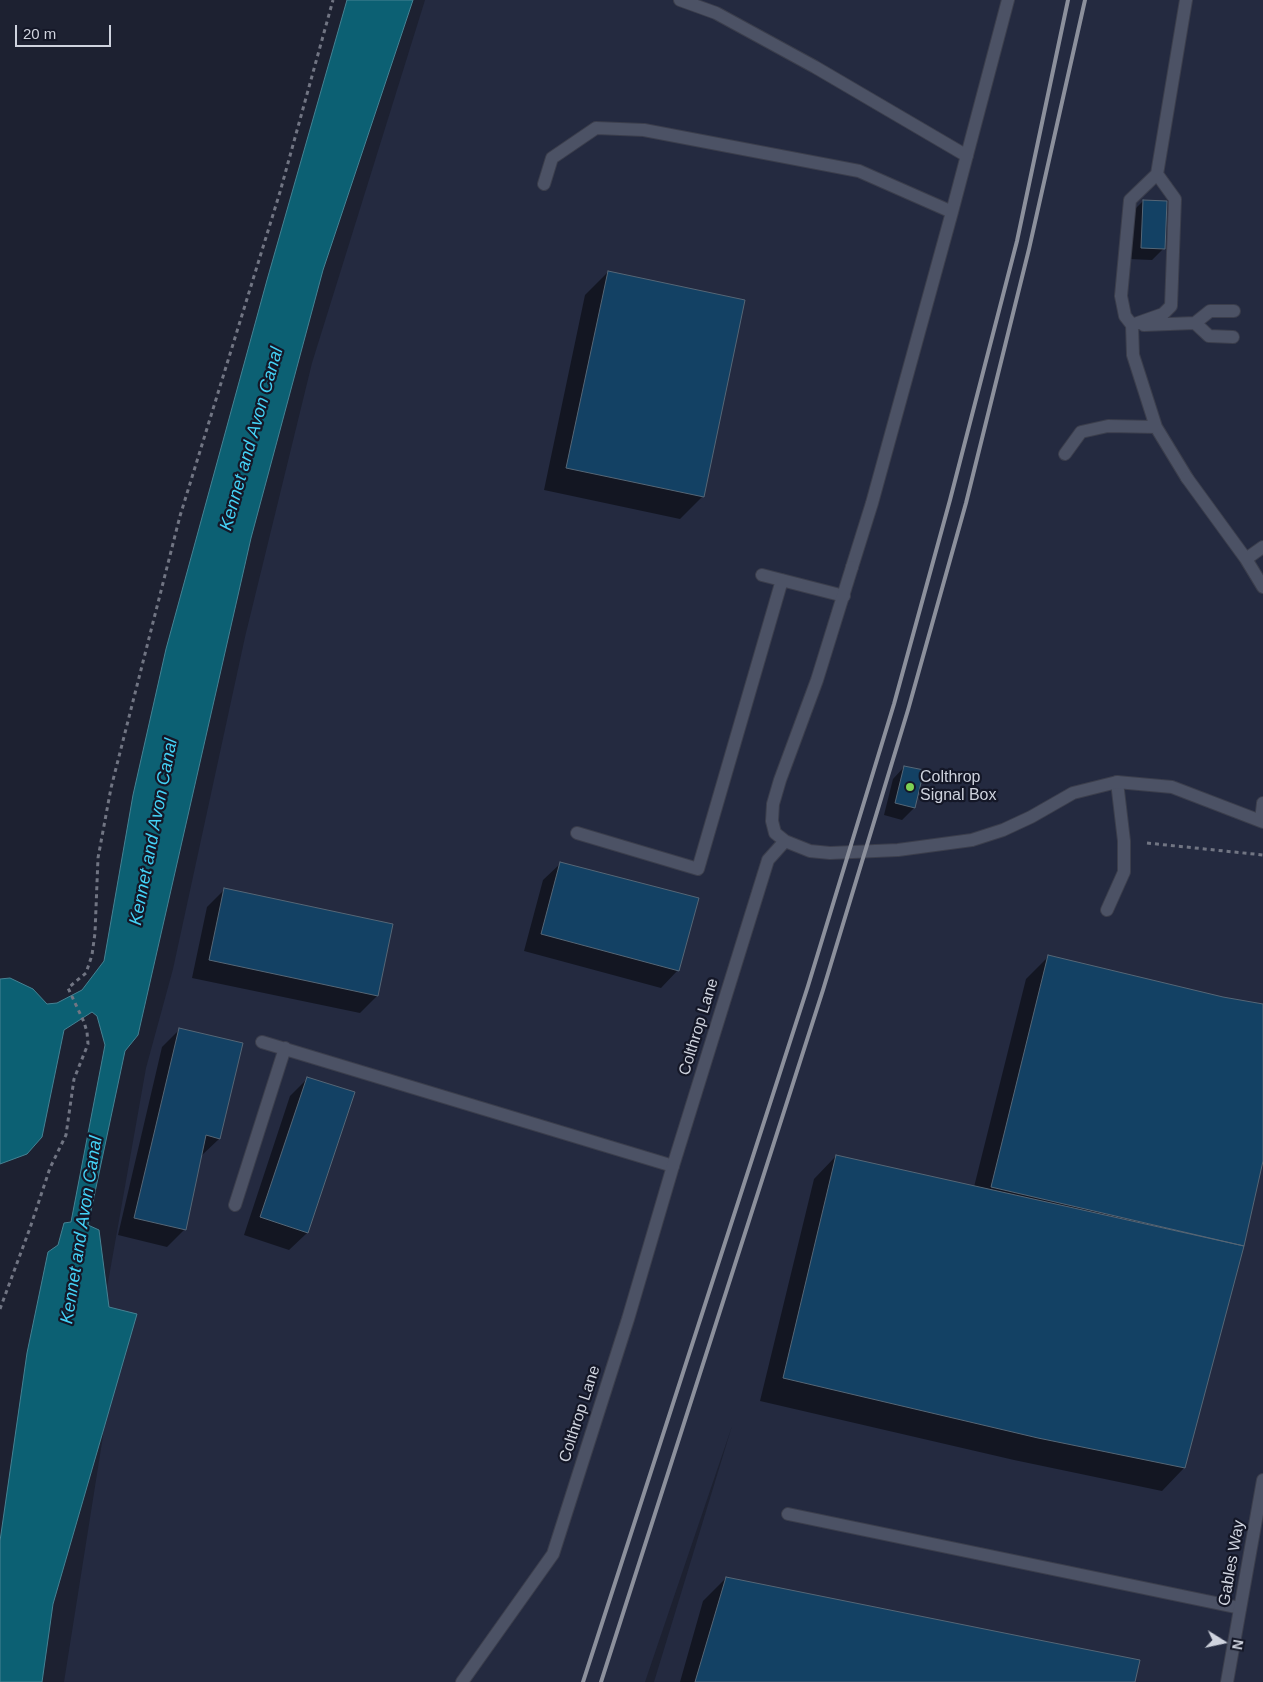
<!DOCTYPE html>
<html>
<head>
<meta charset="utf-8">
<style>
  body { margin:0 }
  #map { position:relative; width:1263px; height:1682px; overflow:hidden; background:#1d2131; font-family:Arial,sans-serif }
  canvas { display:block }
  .north { position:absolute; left:1198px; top:1617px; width:50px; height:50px; -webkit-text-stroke:4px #141727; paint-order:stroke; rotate:100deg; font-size:14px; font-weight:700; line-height:20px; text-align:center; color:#cfd3de }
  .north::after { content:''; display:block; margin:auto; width:18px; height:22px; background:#cfd3de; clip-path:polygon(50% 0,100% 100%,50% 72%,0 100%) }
  .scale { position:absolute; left:15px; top:25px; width:96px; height:22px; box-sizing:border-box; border:2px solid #cfd3de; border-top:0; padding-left:6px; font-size:15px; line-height:18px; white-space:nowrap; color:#cfd3de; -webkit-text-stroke:4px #141727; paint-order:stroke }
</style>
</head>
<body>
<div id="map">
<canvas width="1263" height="1682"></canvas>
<div class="north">N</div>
<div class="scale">20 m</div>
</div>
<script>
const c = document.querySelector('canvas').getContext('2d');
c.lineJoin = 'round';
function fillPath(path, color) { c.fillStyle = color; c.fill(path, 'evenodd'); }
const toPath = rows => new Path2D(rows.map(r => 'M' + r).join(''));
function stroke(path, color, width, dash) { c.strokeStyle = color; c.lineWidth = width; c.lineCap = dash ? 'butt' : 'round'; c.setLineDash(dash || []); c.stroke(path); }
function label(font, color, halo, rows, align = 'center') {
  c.font = font + ' Arial,sans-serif'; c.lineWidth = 4.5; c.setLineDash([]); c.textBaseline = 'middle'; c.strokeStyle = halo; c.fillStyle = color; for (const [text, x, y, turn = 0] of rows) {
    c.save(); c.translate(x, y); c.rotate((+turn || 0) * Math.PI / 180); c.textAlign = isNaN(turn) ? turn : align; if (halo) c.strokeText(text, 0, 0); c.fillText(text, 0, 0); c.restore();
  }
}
fillPath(toPath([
  [425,0,1263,0,1263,1682,654,1682,732,1426,645,1682,64,1682,103,1436,107,1288,146,1068,173,969,245,637,312,363]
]), '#242a40');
const water = toPath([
  [347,0,413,0,323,270,251,538,138,1035,125,1051,88,1225,99,1230,109,1307,137,1314,53,1604,42,1682,0,1682,0,1541,27,1353,48,1252,58,1245,64,1223,71,1222,105,1045,97,1016,92,1012,64,1030,42,1137,27,1154,0,1164,0,979,10,978,33,989,47,1004,57,1003,82,990,104,961,133,795,166,649,267,280,347,0]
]);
fillPath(water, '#0c6073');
stroke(water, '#468293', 1);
fillPath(toPath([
  [1143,201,1164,248,1152,260,1129,259,1131,213],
  [608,272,703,496,680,519,544,490,585,295],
  [904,767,923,771,914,808,902,820,884,815,893,779],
  [561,863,678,970,661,988,524,951,543,880],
  [224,890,377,996,360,1013,192,978,207,907],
  [1049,956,1223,999,1263,1006,1263,1155,1243,1245,1184,1468,1162,1491,1014,1460,760,1401,814,1179,836,1156,974,1187,1026,979],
  [179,1030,219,1139,200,1157,185,1229,167,1247,118,1235,162,1047],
  [308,1078,353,1093,307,1233,289,1250,244,1235,290,1096],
  [726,1578,1133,1682,680,1682,703,1601]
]), '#0007');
const building = toPath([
  [1143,200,1167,201,1165,249,1141,248,1143,200],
  [608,271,745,300,704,497,566,468,608,271],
  [904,766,924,770,915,808,895,803,904,766],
  [560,862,699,898,679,971,541,934,560,862],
  [224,888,393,924,378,996,209,960,224,888],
  [1048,955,1223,997,1263,1004,1263,1161,1244,1246,991,1187,1048,955],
  [179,1028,243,1043,220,1139,206,1135,186,1230,134,1218,179,1028],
  [307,1077,355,1092,308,1233,260,1217,307,1077],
  [836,1155,1244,1246,1185,1468,1038,1438,783,1378,836,1155],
  [726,1577,1044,1641,1140,1660,1135,1682,695,1682,726,1577]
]);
fillPath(building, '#134164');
stroke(building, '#556676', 1);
const service = toPath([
  [680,0,716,13,815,67,967,156],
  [1186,0,1157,174,1130,200,1121,296,1125,316,1132,325,1133,355,1156,427,1187,478],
  [544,184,552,158,596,128,644,130,859,171,952,212],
  [1195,323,1209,336,1233,337],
  [1132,325,1163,314,1171,306,1175,199,1157,174],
  [1144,325,1195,323,1210,311,1234,311],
  [1065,454,1081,432,1108,426,1156,427],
  [852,567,872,503,952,212,1008,0],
  [762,575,844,596],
  [577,833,698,869,782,580],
  [1107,910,1124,872,1124,841,1117,782],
  [262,1042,673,1166],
  [235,1205,285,1048],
  [788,1514,1240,1608]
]);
const minor = toPath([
  [1187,478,1246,559,1263,587],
  [1246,559,1263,547],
  [852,567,817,680,780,780,773,804,772,821,775,833,785,841,810,851,830,853,898,850,972,840,1003,830,1031,817,1073,793,1117,782,1172,787,1263,822],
  [1261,821,1263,803],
  [462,1682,553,1554,628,1319,673,1166,768,860,785,841],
  [1227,1682,1263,1480]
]);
stroke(service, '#3b3e4c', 14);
stroke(minor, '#3b3e4c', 14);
stroke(toPath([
  [1147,843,1263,855],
  [0,1309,30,1228,50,1168,66,1135,74,1079,88,1044,87,1032,84,1022,68,988,86,973,92,955,95,933,98,858,111,788,180,516,280,192,333,0]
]), '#717583', 3, [4, 4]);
stroke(service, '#4c5265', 12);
stroke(minor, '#4c5265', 12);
stroke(toPath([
  [583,1682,808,986,894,704,950,500,1017,241,1068,0],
  [601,1682,823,990,908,710,966,503,1029,249,1085,0]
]), '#8c909c', 4);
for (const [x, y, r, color] of [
  [910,787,5,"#7dd154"]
]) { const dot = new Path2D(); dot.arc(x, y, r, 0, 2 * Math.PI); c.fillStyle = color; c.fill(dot); stroke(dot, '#141727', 2); }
label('16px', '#cfd3de', '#141727', [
  ["Colthrop",920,778],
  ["Signal Box",920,796]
], 'left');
label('16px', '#cfd3de', '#141727', [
  ["Colthrop Lane",699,1027,-73],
  ["Colthrop Lane",580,1414,-72],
  ["Gables Way",1232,1563,-80]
]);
label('italic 18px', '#44d2f6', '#141727', [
  ["Kennet and Avon Canal",252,439,-74],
  ["Kennet and Avon Canal",154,832,-79],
  ["Kennet and Avon Canal",82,1230,-81]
]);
</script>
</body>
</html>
